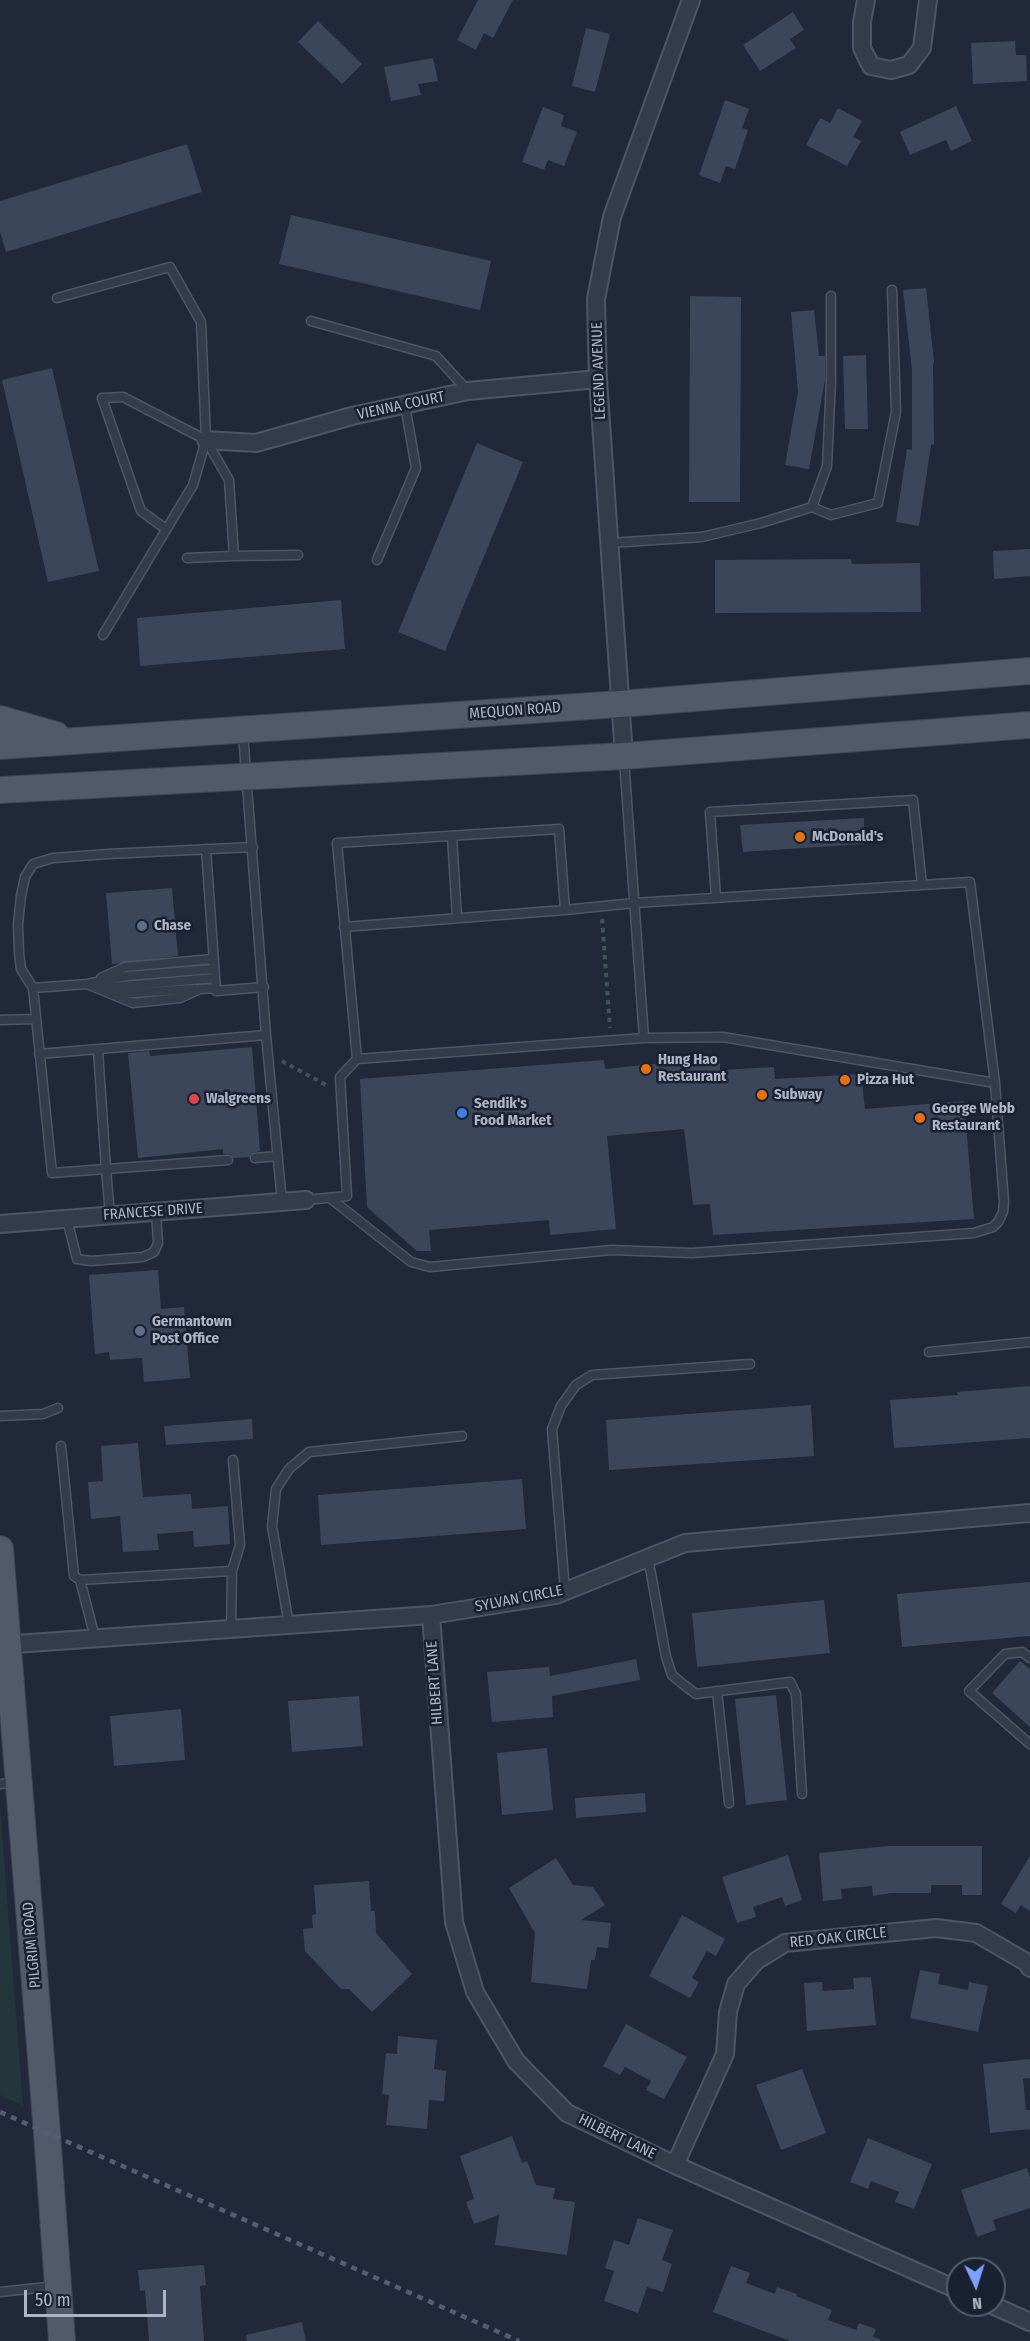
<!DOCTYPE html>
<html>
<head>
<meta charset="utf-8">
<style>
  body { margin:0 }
  #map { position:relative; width:1030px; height:2341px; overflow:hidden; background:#20283a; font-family:"Fira Sans Condensed",sans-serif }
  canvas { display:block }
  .north { position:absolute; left:946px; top:2257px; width:60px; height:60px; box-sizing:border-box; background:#19202f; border:2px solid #555c6c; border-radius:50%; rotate:176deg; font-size:16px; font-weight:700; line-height:24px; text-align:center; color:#aeb5c7 }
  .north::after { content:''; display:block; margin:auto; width:21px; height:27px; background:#7ca0fe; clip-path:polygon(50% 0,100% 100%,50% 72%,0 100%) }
  .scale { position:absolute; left:24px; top:2290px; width:142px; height:27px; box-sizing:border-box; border:3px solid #aeb5c7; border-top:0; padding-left:8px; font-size:18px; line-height:21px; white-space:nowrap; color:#aeb5c7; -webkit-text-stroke:4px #19202f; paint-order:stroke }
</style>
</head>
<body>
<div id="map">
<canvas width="1030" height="2341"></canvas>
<div class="north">N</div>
<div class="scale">50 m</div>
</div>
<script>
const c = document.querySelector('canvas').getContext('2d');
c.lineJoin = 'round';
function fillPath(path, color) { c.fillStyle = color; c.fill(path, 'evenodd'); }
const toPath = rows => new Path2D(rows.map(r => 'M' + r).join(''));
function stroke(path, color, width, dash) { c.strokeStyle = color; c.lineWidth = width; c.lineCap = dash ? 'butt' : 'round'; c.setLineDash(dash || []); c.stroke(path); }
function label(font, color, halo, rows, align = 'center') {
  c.font = font + ' "Fira Sans Condensed",sans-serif'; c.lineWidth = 5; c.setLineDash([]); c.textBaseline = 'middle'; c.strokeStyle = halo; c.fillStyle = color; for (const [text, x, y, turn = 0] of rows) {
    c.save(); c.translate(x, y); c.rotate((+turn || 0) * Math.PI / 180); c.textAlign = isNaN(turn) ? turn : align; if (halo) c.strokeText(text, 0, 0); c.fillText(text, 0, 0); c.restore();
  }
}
fillPath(toPath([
  [0,1805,23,2106,0,2095]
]), '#22363b');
fillPath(toPath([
  [478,0,513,0,493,38,484,33,476,50,457,40],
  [793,12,804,30,790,39,796,48,760,71,743,45],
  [318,21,362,64,342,84,298,42],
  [586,28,610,34,595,92,572,86],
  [1015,41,1016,55,1026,55,1027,81,973,84,971,43],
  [433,58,438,81,418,84,421,95,391,101,384,67],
  [725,100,749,109,742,128,748,130,735,169,726,166,720,183,699,175],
  [956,106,972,141,951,151,946,140,910,155,900,132],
  [543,107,564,115,561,126,577,132,564,166,548,160,544,170,522,162],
  [838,108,862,121,853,137,861,141,847,166,806,145,820,118,830,123],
  [187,144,202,192,6,252,0,232,0,201],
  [291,215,491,261,480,310,279,264],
  [926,288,934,362,933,363,934,444,931,445,919,526,896,522,907,449,912,450,912,370,903,290],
  [690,296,741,297,740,502,689,502],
  [814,310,819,356,825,356,825,380,809,469,785,465,798,392,791,312],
  [866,355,868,429,845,429,843,356],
  [52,368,99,571,48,582,2,380],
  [477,443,523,462,445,651,398,632],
  [1030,549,1030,576,994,579,993,551],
  [851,559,852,564,920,563,921,612,715,613,715,560],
  [341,600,345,649,140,666,137,618],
  [864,818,864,844,743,852,740,825],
  [172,888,178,956,112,964,106,893],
  [252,1047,260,1151,252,1153,249,1157,234,1158,230,1154,223,1154,223,1149,138,1158,128,1053,149,1051,150,1056],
  [720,1057,720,1070,774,1067,775,1079,861,1074,865,1109,964,1101,974,1219,713,1235,710,1204,693,1205,684,1129,607,1136,616,1229,550,1235,549,1220,429,1230,431,1251,417,1251,367,1207,360,1079,604,1060,605,1069],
  [158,1270,161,1309,184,1307,190,1378,144,1382,142,1358,110,1360,109,1352,95,1354,89,1275],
  [1030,1386,1030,1438,894,1448,890,1400,958,1395,957,1392],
  [811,1405,814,1456,609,1470,606,1420],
  [252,1419,253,1439,166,1445,164,1426],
  [138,1443,143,1497,191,1494,192,1509,228,1506,230,1544,194,1547,193,1531,157,1534,159,1550,123,1552,120,1516,91,1519,88,1482,103,1481,101,1446],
  [522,1479,526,1529,321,1545,318,1495],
  [1030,1582,1030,1636,902,1647,897,1594],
  [824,1600,830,1653,697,1667,692,1613],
  [636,1659,640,1680,552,1696,553,1717,492,1722,487,1672,549,1667,550,1676],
  [1020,1661,1030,1669,1030,1727,992,1693],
  [776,1695,787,1800,746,1805,735,1699],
  [359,1696,363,1746,292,1752,288,1701],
  [181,1709,185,1760,114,1766,110,1716],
  [547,1748,553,1810,502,1815,497,1753],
  [645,1793,646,1812,576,1818,575,1798],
  [888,1846,982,1846,982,1895,962,1895,962,1885,931,1885,931,1893,891,1893,873,1896,872,1886,841,1889,842,1899,823,1901,819,1853],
  [788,1855,802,1900,785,1906,782,1897,753,1907,756,1917,737,1923,722,1877],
  [1030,1856,1030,1911,1021,1905,1016,1913,1001,1904],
  [556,1858,573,1885,593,1887,605,1905,581,1920,611,1923,608,1948,597,1947,595,1960,591,1960,587,1989,531,1982,535,1933,509,1888],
  [369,1881,371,1911,375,1911,376,1933,412,1974,372,2012,349,1989,341,1989,305,1951,303,1929,313,1928,312,1915,316,1914,314,1885],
  [682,1915,725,1939,716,1956,707,1951,692,1978,699,1982,690,1998,649,1976],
  [920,1970,940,1974,938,1984,968,1990,969,1982,988,1986,978,2032,910,2018],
  [871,1977,876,2025,807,2031,804,1983,822,1982,823,1991,854,1989,853,1978],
  [626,2024,687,2057,664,2099,646,2090,651,2081,625,2067,620,2075,603,2066],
  [398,2036,437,2040,434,2069,446,2071,444,2101,429,2100,427,2129,386,2125,389,2095,382,2094,386,2053,397,2054],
  [1030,2059,1030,2078,1023,2079,1026,2110,1030,2110,1030,2129,990,2133,983,2064],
  [802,2069,826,2133,781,2150,756,2085],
  [512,2136,522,2163,527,2161,536,2185,555,2188,553,2199,575,2202,567,2255,495,2245,499,2215,474,2224,466,2202,474,2199,460,2156],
  [868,2138,932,2164,914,2209,895,2202,899,2192,871,2181,868,2189,850,2182],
  [1027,2168,1030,2178,1030,2208,993,2220,996,2230,977,2237,961,2190],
  [638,2218,673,2230,662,2260,672,2264,663,2292,647,2287,638,2313,604,2301,614,2271,605,2268,614,2240,629,2245],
  [204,2265,206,2285,200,2286,204,2341,149,2341,145,2290,140,2291,138,2270],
  [731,2266,750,2273,746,2283,775,2294,777,2287,797,2294,796,2296,832,2310,828,2320,856,2330,859,2323,876,2329,873,2337,880,2339,880,2341,790,2341,713,2312],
  [302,2322,306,2341,247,2341,246,2335]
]), '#3c465b');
const service = toPath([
  [57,298,170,267,201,322,206,440,193,485,103,635],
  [311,321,436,356,468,391],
  [812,507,831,515,878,503,896,412,892,290],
  [166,529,141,511,102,398,123,397,206,440,229,480,234,556,298,555],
  [609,543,702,537,761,523,812,507,827,466,831,381,831,296],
  [187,558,234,556],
  [377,560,416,468,405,405],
  [243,733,266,1035,282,1202],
  [452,836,457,918],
  [206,849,216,991,264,987],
  [716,898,710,812,913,800,922,885],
  [565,910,559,829,337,843,357,1059,644,1038,624,759],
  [344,927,565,910,634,903,970,882,995,1083,723,1037,644,1038],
  [101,978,125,967,213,959],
  [87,984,133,1003,180,998,200,989,216,988],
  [33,988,87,984,127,976,214,969],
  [101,988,215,978],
  [118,994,195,989],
  [0,1020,35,1019],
  [98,1050,106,1169,52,1173,33,988,21,969,19,953,18,924,21,896,25,877,33,864,53,858,108,854,253,847],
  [39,1054,266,1035],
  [255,1158,278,1156],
  [330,1198,411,1262,430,1267,612,1250,692,1253,974,1233,993,1227,998,1222,1003,1212,1004,1202,995,1083],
  [306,1200,347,1196,340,1077,357,1059],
  [110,1215,106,1169,228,1160],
  [67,1219,77,1259,91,1261,143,1257,154,1252,158,1243,156,1212],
  [929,1352,1030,1342],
  [0,1416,43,1414,58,1408],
  [61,1446,74,1576,80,1580,95,1638],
  [648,1557,666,1657,672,1675,684,1685,696,1694,790,1682,796,1694,802,1794],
  [80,1580,232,1571],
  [565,1591,552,1429,561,1406,576,1385,592,1375,750,1364],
  [289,1625,272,1526,276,1489,289,1469,309,1452,462,1436],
  [231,1629,232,1571,240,1545,233,1460],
  [1030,1658,1022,1652,1005,1654,969,1691,1030,1744],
  [717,1691,729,1803],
  [0,1784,17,1782],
  [0,2292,56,2286]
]);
const minor = toPath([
  [866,0,862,22,862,48,871,66,891,70,909,65,922,48,928,0],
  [206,440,256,443,352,416,468,391,598,379],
  [624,756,598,379,596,299,612,217,691,0],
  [0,1224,306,1200],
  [431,1615,454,1922,475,1992,516,2061,567,2113,675,2165,958,2290],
  [0,1645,431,1615,556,1595,685,1543,1030,1513],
  [675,2165,725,2054,728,2012,736,1984,756,1961,785,1943,936,1928,976,1933,1026,1962,1030,1968],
  [992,2305,1030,2322]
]);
const primary = toPath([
  [0,719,56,735],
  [0,746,620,704,1030,671],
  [0,790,624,756,1030,725],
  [0,1549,47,2133,62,2341]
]);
stroke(service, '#4e5565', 11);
stroke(minor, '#4e5565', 20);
stroke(primary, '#3d4454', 28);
stroke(toPath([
  [602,919,610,1028],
  [282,1061,328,1086]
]), '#405359', 4, [4.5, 4.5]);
stroke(service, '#343b4b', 8);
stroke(minor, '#343b4b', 16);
stroke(primary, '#51596b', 26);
stroke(toPath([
  [0,2112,519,2341]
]), '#555e72', 4.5, [6, 6]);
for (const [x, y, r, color] of [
  [800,837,6,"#e8710a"],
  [142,926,6,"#5c6f8a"],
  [646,1069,6,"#e8710a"],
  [845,1080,6,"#e8710a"],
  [762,1095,6,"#e8710a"],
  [194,1099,6,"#e0444e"],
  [462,1113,6,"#3f7fe0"],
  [920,1118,6,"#e8710a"],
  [140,1331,6,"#5c6f8a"]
]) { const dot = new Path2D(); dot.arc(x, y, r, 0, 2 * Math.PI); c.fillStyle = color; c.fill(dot); stroke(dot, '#19202f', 2); }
label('15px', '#aeb5c7', '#19202f', [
  ["LEGEND AVENUE",599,371,-92],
  ["VIENNA COURT",401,406,-12],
  ["MEQUON ROAD",515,711,-4],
  ["FRANCESE DRIVE",153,1212,-4],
  ["SYLVAN CIRCLE",519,1599,-11],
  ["HILBERT LANE",435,1683,-94],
  ["RED OAK CIRCLE",838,1938,-6],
  ["PILGRIM ROAD",32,1945,-95],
  ["HILBERT LANE",617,2137,26]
]);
label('bold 15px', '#aeb5c7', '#19202f', [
  ["McDonald's",812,837],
  ["Chase",154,926],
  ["Hung Hao",658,1060],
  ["Restaurant",658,1077],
  ["Pizza Hut",857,1080],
  ["Subway",774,1095],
  ["Walgreens",206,1099],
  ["Sendik's",474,1104],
  ["Food Market",474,1121],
  ["George Webb",932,1109],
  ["Restaurant",932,1126],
  ["Germantown",152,1322],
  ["Post Office",152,1339]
], 'left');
</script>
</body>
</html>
